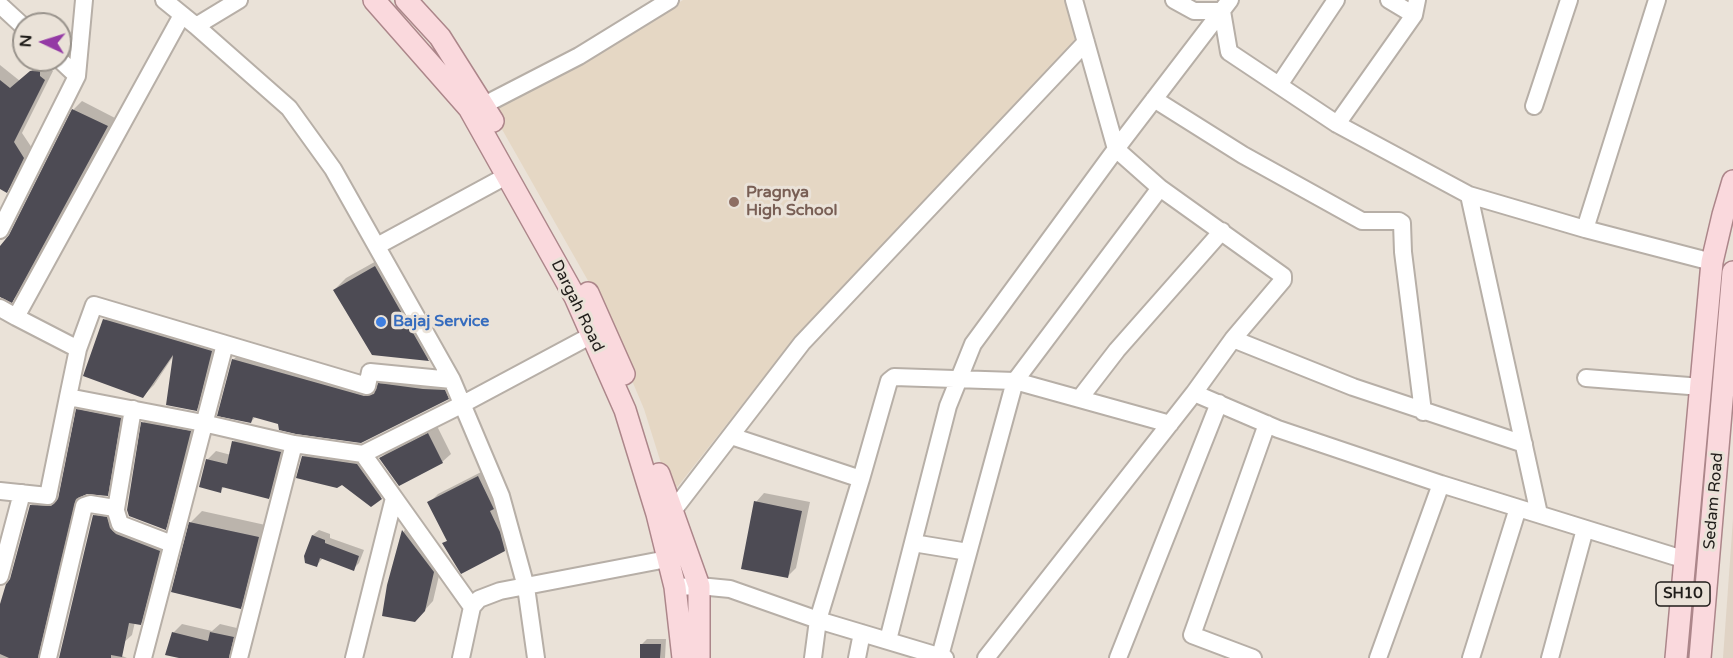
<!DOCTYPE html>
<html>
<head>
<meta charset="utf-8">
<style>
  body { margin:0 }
  #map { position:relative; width:1733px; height:658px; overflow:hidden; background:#eae2d8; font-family:"Varela Round",sans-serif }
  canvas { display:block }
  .north { position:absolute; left:12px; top:12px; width:60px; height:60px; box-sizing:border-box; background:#eae2d8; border:2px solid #99938c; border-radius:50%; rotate:274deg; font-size:16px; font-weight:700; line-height:24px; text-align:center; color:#201d1a }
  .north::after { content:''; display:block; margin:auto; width:21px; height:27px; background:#943aa5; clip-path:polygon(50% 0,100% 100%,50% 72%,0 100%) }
</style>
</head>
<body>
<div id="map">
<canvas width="1733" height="658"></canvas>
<div class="north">N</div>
</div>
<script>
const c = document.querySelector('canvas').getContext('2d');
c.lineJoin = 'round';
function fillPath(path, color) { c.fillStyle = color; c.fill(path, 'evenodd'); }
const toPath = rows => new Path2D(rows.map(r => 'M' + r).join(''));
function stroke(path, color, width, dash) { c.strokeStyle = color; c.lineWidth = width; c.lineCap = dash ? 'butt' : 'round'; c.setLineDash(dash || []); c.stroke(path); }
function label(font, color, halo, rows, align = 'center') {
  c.font = font + ' "Varela Round",sans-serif'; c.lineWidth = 6; c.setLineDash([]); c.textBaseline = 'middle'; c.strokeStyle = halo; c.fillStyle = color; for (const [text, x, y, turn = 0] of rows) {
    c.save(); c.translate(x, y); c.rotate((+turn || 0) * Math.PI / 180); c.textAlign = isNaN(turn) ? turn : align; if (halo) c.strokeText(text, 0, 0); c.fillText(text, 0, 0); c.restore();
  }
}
fillPath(toPath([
  [1733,519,1733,658,1723,658]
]), '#e0d3c5');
fillPath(toPath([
  [683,0,1067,0,1077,41,797,335,671,495,644,409,595,293,491,110,579,64]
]), '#e5d7c4');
fillPath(toPath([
  [48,62,47,68,53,71,22,133,32,148,15,183,7,191,0,188,0,65,20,81,40,63],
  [82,101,115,118,20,292,12,301,0,295,0,249,12,234,74,109],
  [387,255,440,348,429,359,373,353,334,290,346,278],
  [115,309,222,340,207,399,196,409,174,355,154,385,143,396,105,320],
  [243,350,376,387,379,386,390,374,458,388,448,398,279,423,256,416,251,422,233,360],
  [86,401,129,410,116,486,107,495,86,493,82,495,46,646,53,658,0,658,0,609,12,579,31,505,40,497,60,498,78,410],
  [154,412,201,421,176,518,165,528,143,423],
  [437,426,451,454,442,462,381,458,389,450],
  [242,433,289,444,277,489,269,498,225,486,220,491,207,460,216,451,231,455,234,441],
  [312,448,366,456,390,489,371,505,303,457],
  [487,469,513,541,504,550,444,544,448,540,429,503,438,494],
  [764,493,810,502,796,568,788,576,756,502],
  [103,507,118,519,168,542,149,615,140,624,135,622,132,635,113,652,127,658,60,658,94,516],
  [202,511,270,526,252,596,240,608,173,592,191,522],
  [412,523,442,563,433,601,423,612,389,585,404,531],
  [319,530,330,534,330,538,364,550,359,563,353,569,323,558,317,565,306,556,313,535],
  [182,624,212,631,220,624,241,629,239,658,185,658,173,633],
  [647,639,666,639,665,658,641,658,642,644]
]), '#0003');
fillPath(toPath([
  [40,70,40,76,45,80,14,142,24,158,7,193,0,189,0,80,10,88,30,71],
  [72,109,108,126,12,303,0,297,0,246,9,235],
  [375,266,429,361,372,355,333,290],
  [103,319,212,351,197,411,166,405,173,355,143,398,83,376],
  [232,359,364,396,374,394,378,383,423,389,445,390,449,399,361,443,296,434,279,430,278,424,253,417,251,423,217,416],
  [76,409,121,418,108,496,87,494,76,499,38,658,9,658,0,654,0,604,6,584,10,579,30,505,51,506,58,499],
  [141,422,191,431,166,530,129,516,127,510],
  [428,433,443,463,399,486,379,458],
  [232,441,281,452,269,499,222,487,221,493,199,487,206,459,227,464],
  [302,456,357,464,382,499,371,507,342,485,337,488,296,478],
  [478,476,492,505,494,509,490,511,500,532,505,551,461,574,442,543,447,541,427,502],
  [754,501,802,511,788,578,741,569],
  [93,515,107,517,110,528,116,534,160,551,141,625,129,623,122,657,111,655,111,658,59,658],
  [189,522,259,537,241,609,171,592],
  [402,530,434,572,425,611,415,622,382,616,387,585],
  [312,535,325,540,325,543,359,556,354,571,320,558,317,567,305,563,304,556],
  [172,632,208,641,210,632,234,637,229,658,179,658,165,655],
  [640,644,661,644,660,658,640,658]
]), '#4d4b54');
const minor = toPath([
  [164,0,196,26,239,0],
  [1074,0,1116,149,1160,188,1283,276,1283,280,1233,339,1194,393],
  [1174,0,1194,11,1222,11,1229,52,1337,124,1469,195,1585,229,1712,262],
  [1389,0,1414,15],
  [0,5,24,27],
  [196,26,289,108,333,169,452,380,501,496,526,587,536,658],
  [60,60,77,76],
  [1279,85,1336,0],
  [1154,99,1243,155,1362,221,1399,221,1402,223,1403,252,1423,412],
  [484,105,579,56,670,0],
  [1534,106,1569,0],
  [1337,124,1414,15,1417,0],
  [1469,195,1539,514],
  [1585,229,1657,0],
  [0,230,77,76,84,0],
  [377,246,508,175],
  [0,308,16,317,182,15],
  [16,317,78,349,68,397],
  [1233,339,1353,387,1524,444],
  [78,349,94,305,367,386,370,372,452,380],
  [1586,378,1702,387],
  [1080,398,1117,350,1222,231],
  [731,436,861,479,818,620,813,658],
  [363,454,463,404,592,335],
  [861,479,889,381,894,377,1015,381,1170,424],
  [0,491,48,496,68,397,203,423,294,444,363,454,472,607],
  [116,509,133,409],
  [672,512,802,343,1086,42],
  [913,543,968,552],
  [0,576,22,493],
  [675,587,699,586,730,589,818,620,945,658],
  [888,640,948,406,973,344,1116,149,1230,0],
  [940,656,1015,381,1160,188],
  [48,658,84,506,90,504,115,508,120,524,172,544],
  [143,658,225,344],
  [239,658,294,444],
  [354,658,394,498],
  [461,658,472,607,479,599,500,591,667,559],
  [857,658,862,633],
  [986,658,1194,393,1278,429,1441,484,1686,560],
  [1118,658,1219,403],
  [1253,658,1192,635,1267,424],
  [1378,658,1441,484],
  [1471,658,1518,508],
  [1550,658,1585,529]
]);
const major = toPath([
  [374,0,469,108,575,297,625,410,657,514,675,587,683,658],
  [406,0,440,37,493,121],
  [588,293,624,374],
  [659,474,699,586,699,658],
  [1676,658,1712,262,1723,215,1733,181],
  [1700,658,1733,272]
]);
stroke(minor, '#b7afa7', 20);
stroke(major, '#ac868a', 24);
stroke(minor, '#fff', 16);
stroke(major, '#fad9dd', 21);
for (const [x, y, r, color] of [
  [734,202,6,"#8d6e63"],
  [381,322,6,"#3f7fe0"]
]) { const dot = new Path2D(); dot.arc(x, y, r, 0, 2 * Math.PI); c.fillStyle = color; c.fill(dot); stroke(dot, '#eae2d8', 2); }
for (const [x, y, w] of [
  [1683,594,54]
]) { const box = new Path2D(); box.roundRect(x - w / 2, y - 12, w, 24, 4.5); c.fillStyle = '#eae2d8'; c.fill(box); stroke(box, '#201d1a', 1.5); }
label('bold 15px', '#201d1a', null, [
  ["SH10",1683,594]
]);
label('bold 16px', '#785e54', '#eae2d8', [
  ["Pragnya",746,193],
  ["High School",746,211]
], 'left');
label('16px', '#201d1a', '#eae2d8', [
  ["Dargah Road",577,306,64],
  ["Sedam Road",1714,501,-85]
]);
label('bold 16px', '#366cbe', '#eae2d8', [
  ["Bajaj Service",393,322]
], 'left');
</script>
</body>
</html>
